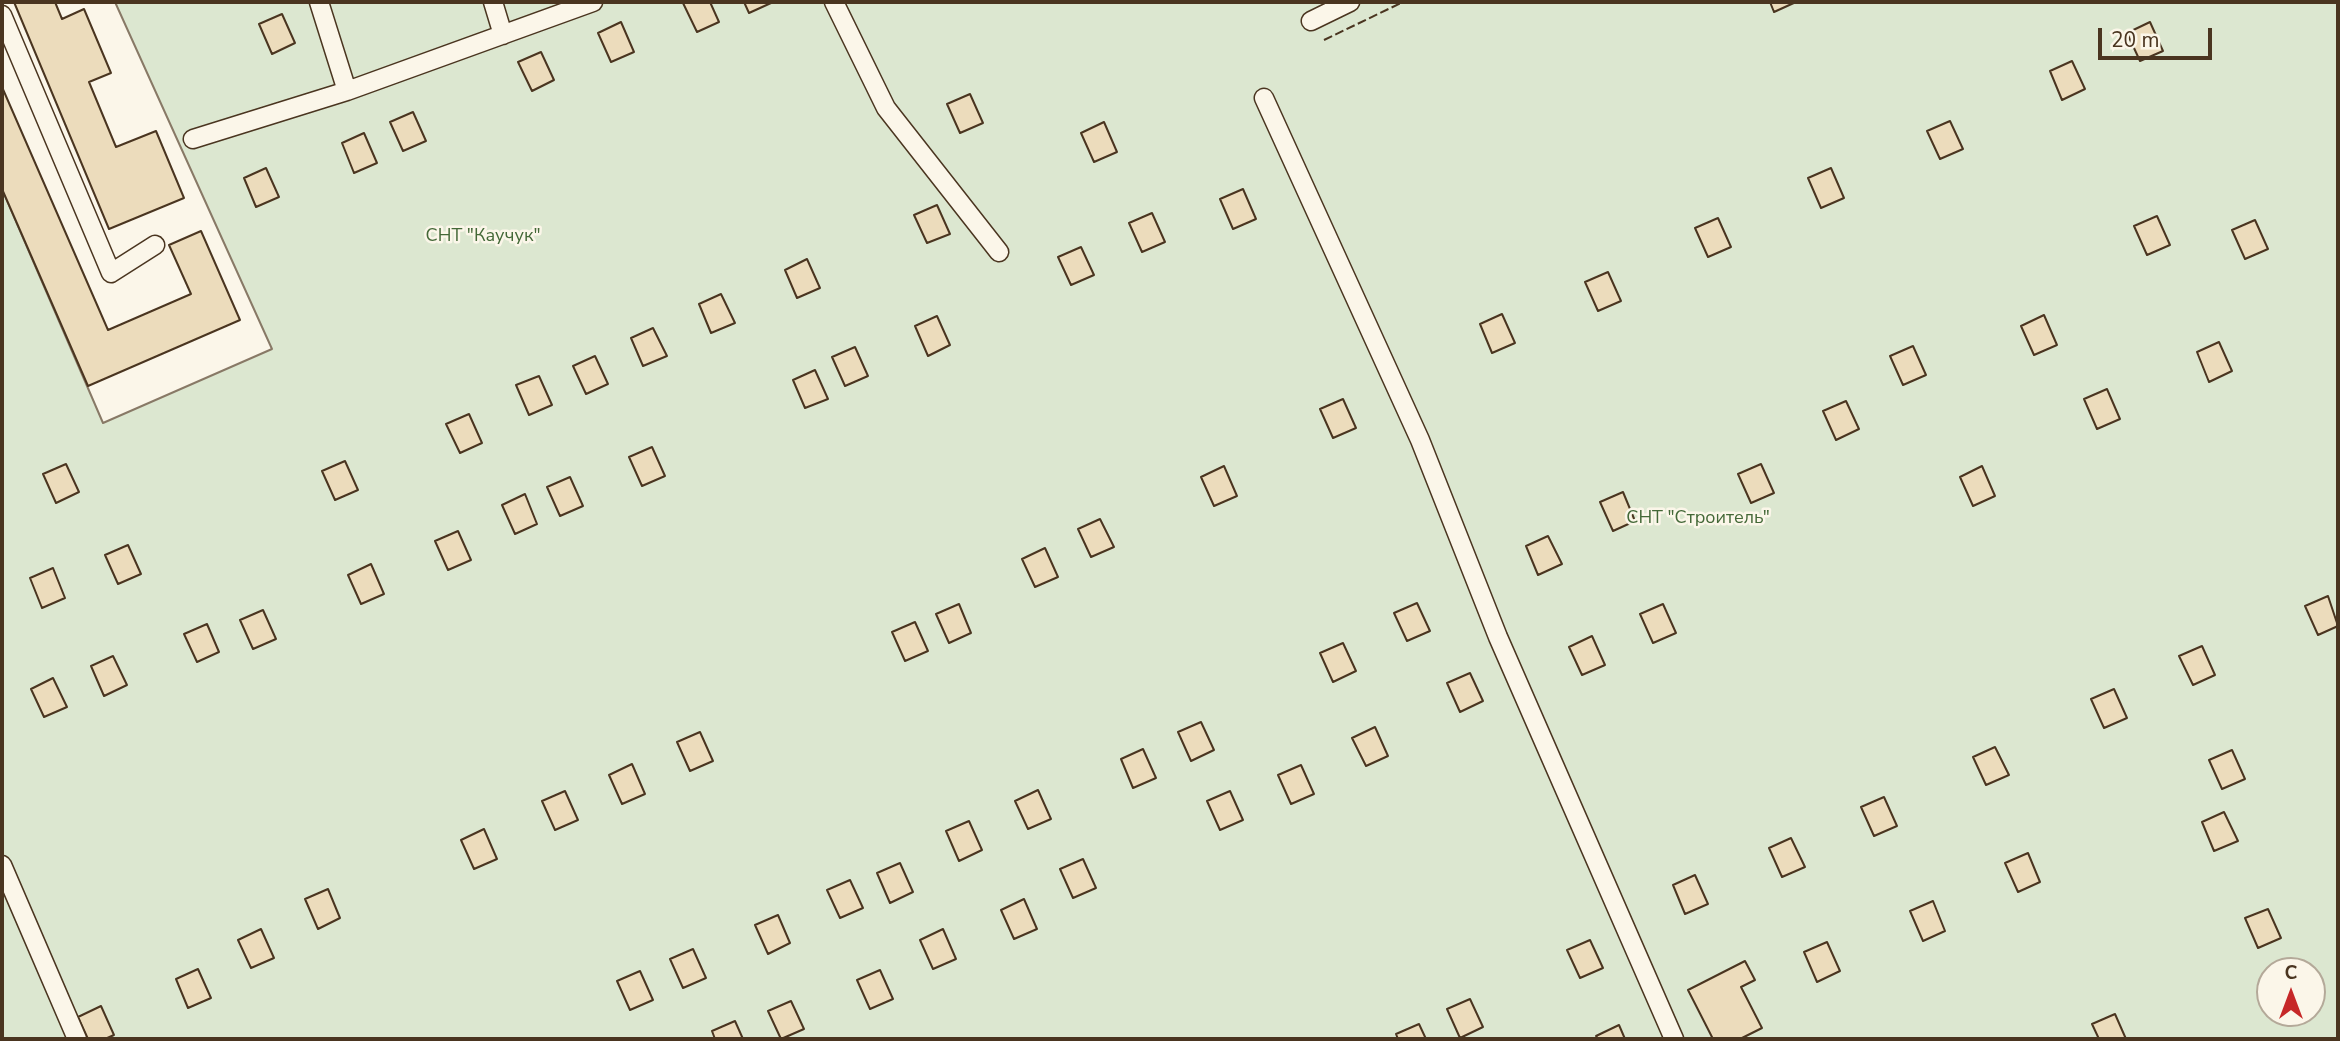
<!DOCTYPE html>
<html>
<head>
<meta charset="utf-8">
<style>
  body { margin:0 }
  #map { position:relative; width:2340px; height:1041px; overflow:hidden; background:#fbf6e9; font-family:"Nunito Sans",sans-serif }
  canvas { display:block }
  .frame { position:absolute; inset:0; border:4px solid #4a3520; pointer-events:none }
  .north { position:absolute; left:2256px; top:957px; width:70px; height:70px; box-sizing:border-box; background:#fbf6e9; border:2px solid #b4a999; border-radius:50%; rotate:0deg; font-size:19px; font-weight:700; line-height:28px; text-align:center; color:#4a3520 }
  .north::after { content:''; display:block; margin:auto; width:24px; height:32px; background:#c62828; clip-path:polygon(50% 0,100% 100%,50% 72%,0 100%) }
  .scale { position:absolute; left:2098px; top:28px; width:114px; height:32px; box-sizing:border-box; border:4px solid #4a3520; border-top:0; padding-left:9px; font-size:21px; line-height:24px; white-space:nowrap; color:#4a3520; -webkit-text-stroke:5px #fbf6e9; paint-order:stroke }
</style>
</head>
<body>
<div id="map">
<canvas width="2340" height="1041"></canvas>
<div class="frame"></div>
<div class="north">С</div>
<div class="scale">20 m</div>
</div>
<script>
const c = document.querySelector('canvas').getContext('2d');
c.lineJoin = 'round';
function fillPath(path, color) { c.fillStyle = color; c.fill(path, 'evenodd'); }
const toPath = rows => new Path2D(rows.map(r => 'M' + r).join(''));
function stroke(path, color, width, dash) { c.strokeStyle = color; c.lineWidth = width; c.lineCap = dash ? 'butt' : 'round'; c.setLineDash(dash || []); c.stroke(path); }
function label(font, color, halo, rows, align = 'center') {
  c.font = font + ' "Nunito Sans",sans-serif'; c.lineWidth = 5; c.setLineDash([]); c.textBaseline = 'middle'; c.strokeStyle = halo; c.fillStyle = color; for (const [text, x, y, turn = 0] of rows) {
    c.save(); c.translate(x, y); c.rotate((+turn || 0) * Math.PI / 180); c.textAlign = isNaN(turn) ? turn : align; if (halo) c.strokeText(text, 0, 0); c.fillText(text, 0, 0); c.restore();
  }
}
const green = toPath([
  [115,2,2338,2,2338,1039,2,1039,2,189,103,423,272,349,115,2],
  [2270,971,2312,971,2312,1013,2270,1013,2270,971]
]);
fillPath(green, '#dce7d0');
stroke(green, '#887966', 2);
const building = toPath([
  [14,2,55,2,62,19,84,9,111,73,89,82,116,147,156,131,184,198,109,229,14,2],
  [687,2,710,2,719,22,697,32,683,3,687,2],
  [744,2,771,2,771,3,749,13,744,2],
  [1770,2,1796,2,1774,12,1770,2],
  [282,14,295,43,272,54,259,24,282,14],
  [621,22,634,52,611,62,598,33,621,22],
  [2150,22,2163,51,2140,61,2127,33,2150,22],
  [541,52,554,80,532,91,518,62,541,52],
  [2072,61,2085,89,2062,100,2050,71,2072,61],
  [2,87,108,330,191,294,169,245,201,231,240,320,88,386,2,189,2,87],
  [970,94,983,123,960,133,947,104,970,94],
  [413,112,426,141,403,151,390,122,413,112],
  [1950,121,1963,149,1940,159,1927,131,1950,121],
  [1104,122,1117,152,1094,162,1081,133,1104,122],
  [364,133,377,163,354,173,342,143,364,133],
  [266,168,279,197,256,207,244,178,266,168],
  [1831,168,1844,198,1821,208,1808,178,1831,168],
  [1243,189,1256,219,1233,229,1220,199,1243,189],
  [937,205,950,234,927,243,914,215,937,205],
  [1152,213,1165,242,1142,252,1129,223,1152,213],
  [2157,216,2170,245,2147,255,2134,226,2157,216],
  [1718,218,1731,247,1708,257,1695,228,1718,218],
  [2255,220,2268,249,2245,259,2232,230,2255,220],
  [1081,247,1094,275,1071,285,1058,257,1081,247],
  [807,259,820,288,797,298,785,270,807,259],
  [1608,272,1621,301,1598,311,1585,282,1608,272],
  [721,294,735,323,711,333,699,304,721,294],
  [1502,314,1515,343,1492,353,1480,324,1502,314],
  [2044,315,2057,345,2034,355,2021,326,2044,315],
  [937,316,950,345,928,356,915,326,937,316],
  [653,328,667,356,643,366,631,338,653,328],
  [2219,342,2232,371,2209,382,2197,352,2219,342],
  [1913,346,1926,375,1903,385,1890,356,1913,346],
  [855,347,868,376,845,386,832,357,855,347],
  [595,356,608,384,586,394,573,366,595,356],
  [815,370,828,399,805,408,793,380,815,370],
  [539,376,552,405,529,415,516,385,539,376],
  [2107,389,2120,419,2097,429,2084,399,2107,389],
  [1343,399,1356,428,1333,438,1320,409,1343,399],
  [1846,401,1859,429,1836,440,1823,411,1846,401],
  [469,414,482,443,460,453,446,424,469,414],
  [652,447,665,476,642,486,629,457,652,447],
  [345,461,358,490,335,500,322,471,345,461],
  [66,464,79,492,56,503,43,474,66,464],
  [1761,464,1774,493,1751,503,1738,474,1761,464],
  [1224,466,1237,496,1214,506,1201,477,1224,466],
  [1982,466,1995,496,1973,506,1960,477,1982,466],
  [570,477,583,506,560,516,547,487,570,477],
  [1623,492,1635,521,1613,531,1600,502,1623,492],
  [525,494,537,524,515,534,502,505,525,494],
  [1100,519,1114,547,1091,557,1078,529,1100,519],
  [458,531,471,560,448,570,435,541,458,531],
  [1548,536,1562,564,1538,575,1526,546,1548,536],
  [128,545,141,574,118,584,105,555,128,545],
  [1045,548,1058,577,1035,587,1022,559,1045,548],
  [371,564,384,594,361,604,348,575,371,564],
  [53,568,65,598,42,608,30,578,53,568],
  [2328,596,2338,626,2318,635,2305,606,2328,596],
  [1417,603,1430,631,1407,641,1394,613,1417,603],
  [959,604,971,633,949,643,936,614,959,604],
  [1663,604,1676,633,1653,643,1640,614,1663,604],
  [263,610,276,639,253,649,240,620,263,610],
  [915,622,928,651,905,661,892,632,915,622],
  [207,624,219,652,197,662,184,634,207,624],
  [1592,636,1605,665,1582,675,1569,647,1592,636],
  [1343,643,1356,671,1333,682,1320,653,1343,643],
  [2202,646,2215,675,2193,685,2179,656,2202,646],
  [113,656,127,685,104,696,91,666,113,656],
  [1470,673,1483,701,1460,712,1447,683,1470,673],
  [53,678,67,707,44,717,31,689,53,678],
  [2114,689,2127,718,2104,728,2091,699,2114,689],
  [1201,722,1214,750,1191,761,1178,732,1201,722],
  [1375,727,1388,756,1366,766,1352,738,1375,727],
  [700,732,713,761,690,771,677,742,700,732],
  [1995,747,2009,775,1986,785,1973,757,1995,747],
  [1143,749,1156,778,1133,788,1121,759,1143,749],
  [2232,750,2245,779,2222,789,2209,760,2232,750],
  [632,764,645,794,622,804,609,775,632,764],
  [1301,765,1314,794,1291,804,1278,775,1301,765],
  [1038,790,1051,819,1028,829,1015,801,1038,790],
  [565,791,578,820,555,830,542,801,565,791],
  [1230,791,1243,820,1220,830,1207,801,1230,791],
  [1884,797,1897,826,1874,836,1861,807,1884,797],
  [2224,812,2238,841,2214,851,2202,822,2224,812],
  [969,821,982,850,959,861,946,831,969,821],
  [484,829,497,859,474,869,461,840,484,829],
  [1791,838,1805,867,1782,877,1769,848,1791,838],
  [2028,853,2040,882,2018,892,2005,863,2028,853],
  [1083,859,1096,888,1073,898,1060,869,1083,859],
  [900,863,913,892,890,903,877,873,900,863],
  [1695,875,1708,904,1685,914,1673,885,1695,875],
  [850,880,863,908,840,918,827,890,850,880],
  [328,889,340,918,318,929,305,899,328,889],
  [1024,899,1037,929,1014,939,1001,910,1024,899],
  [1933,901,1945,931,1923,941,1910,911,1933,901],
  [2268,909,2281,938,2258,948,2245,918,2268,909],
  [778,915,790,943,768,954,755,925,778,915],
  [261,929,274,958,251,968,238,940,261,929],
  [943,929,956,959,933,969,920,940,943,929],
  [1590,940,1603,968,1580,978,1567,950,1590,940],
  [1827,942,1840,971,1817,982,1804,952,1827,942],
  [693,949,706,978,683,988,670,959,693,949],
  [1745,961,1755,980,1741,987,1762,1028,1740,1039,1713,1039,1688,990,1745,961],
  [198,969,211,998,188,1008,176,979,198,969],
  [880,970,893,999,870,1009,857,980,880,970],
  [640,971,653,1000,630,1010,617,981,640,971],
  [1470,999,1483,1027,1460,1038,1447,1009,1470,999],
  [791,1001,804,1029,781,1039,768,1011,791,1001],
  [101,1006,114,1035,105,1039,88,1039,78,1017,101,1006],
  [2115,1014,2126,1039,2099,1039,2092,1024,2115,1014],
  [735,1021,743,1039,715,1039,712,1031,735,1021],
  [1419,1024,1426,1039,1398,1039,1396,1034,1419,1024],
  [1619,1025,1625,1039,1598,1039,1596,1036,1619,1025]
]);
fillPath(building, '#ecdcbc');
stroke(building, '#4a3520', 2);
const lane = toPath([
  [319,2,347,91,593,2],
  [493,2,503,35],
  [834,2,886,108,999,252],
  [2,15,111,273,155,245],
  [1311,21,1350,2],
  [1264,98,1420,440,1498,637,1674,1039],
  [193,139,347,91],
  [2,865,77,1039]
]);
stroke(lane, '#4a3520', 21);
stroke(lane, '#fbf6e9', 18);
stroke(toPath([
  [1324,40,1403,2]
]), '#4a3520', 2, [9, 3.5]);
label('18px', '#436837', '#fbf6e9', [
  ["СНТ \"Каучук\"",483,237],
  ["СНТ \"Строитель\"",1698,519]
]);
</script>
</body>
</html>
